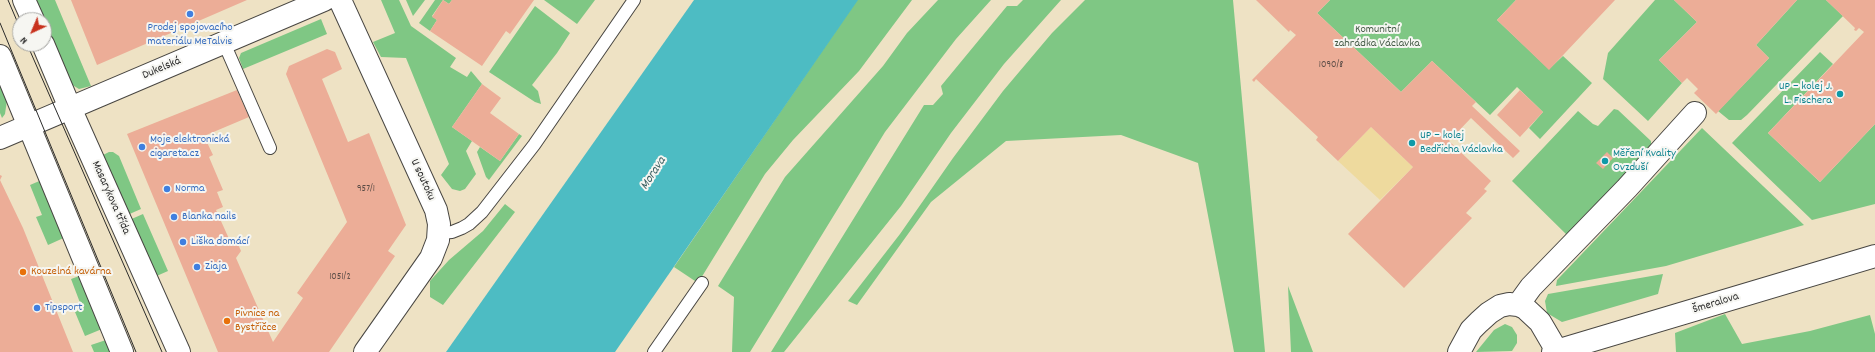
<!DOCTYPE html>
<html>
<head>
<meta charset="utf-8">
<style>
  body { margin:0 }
  #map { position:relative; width:1875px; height:352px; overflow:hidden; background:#eee2c4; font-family:Dekko,sans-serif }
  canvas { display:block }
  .north { position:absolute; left:12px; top:12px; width:40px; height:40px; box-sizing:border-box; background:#f6f6f2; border:1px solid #a5a5a2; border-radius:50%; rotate:224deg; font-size:11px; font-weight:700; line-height:16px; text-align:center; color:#2b2b2b }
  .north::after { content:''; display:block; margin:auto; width:14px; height:18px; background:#c8321e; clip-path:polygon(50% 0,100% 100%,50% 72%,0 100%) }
</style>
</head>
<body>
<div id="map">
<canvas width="1875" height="352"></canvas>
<div class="north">N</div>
</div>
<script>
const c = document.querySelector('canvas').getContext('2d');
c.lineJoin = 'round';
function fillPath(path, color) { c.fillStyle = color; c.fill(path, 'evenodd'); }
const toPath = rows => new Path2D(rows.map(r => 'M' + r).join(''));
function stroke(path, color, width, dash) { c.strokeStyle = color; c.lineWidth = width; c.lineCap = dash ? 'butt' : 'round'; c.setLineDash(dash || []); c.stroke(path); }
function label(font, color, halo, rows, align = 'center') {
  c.font = font + ' Dekko,sans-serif'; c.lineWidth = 4; c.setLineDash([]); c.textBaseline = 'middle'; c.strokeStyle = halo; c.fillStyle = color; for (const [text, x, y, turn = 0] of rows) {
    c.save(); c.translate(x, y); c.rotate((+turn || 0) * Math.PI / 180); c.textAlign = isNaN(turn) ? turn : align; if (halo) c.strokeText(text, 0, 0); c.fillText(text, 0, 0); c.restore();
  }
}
fillPath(toPath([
  [36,0,55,0,91,86,79,89,69,83],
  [381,0,399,0,411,26,456,58,450,67,467,77,471,71,482,84,452,127,472,141,466,151,476,174,465,189,460,191,452,189,441,175,449,164,406,58,381,57,373,42,395,33],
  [406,0,425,0,413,16],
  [435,0,452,0,449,4,443,0,432,16,437,20,430,31,419,23],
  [544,0,595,0,577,24],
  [857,0,912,0,859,71,793,140,765,174,698,283,674,267],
  [938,0,991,0,956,39,885,132,750,352,732,352,734,297,718,286,785,177,883,66,907,33],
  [1023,0,1061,0,1004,64,951,133,901,206,784,352,771,352,924,105,933,105,943,94,941,86,1007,6,1017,6],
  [1085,0,1233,0,1265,352,1234,352,1198,163,1121,135,1006,141,931,202,857,305,848,301,900,234,953,158,1003,91,1052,33],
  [1330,0,1516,0,1497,20,1549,69,1563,56,1592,83,1540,139,1529,128,1543,112,1517,87,1490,115,1432,61,1401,92,1317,13],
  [1655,0,1674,0,1697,22,1659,60,1682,83,1648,121,1603,79,1608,53],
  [1797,0,1826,0,1843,16,1747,115,1741,120,1729,120,1718,111,1769,58,1756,45],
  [535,6,570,33,557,53,532,85,538,91,541,104,535,102,489,72],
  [321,19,327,34,243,69,239,58,241,53],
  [1820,52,1833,64,1768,133,1820,182,1875,124,1875,204,1812,220,1732,143],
  [0,80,7,100,5,114,2,118,0,113],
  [1614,109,1618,110,1651,141,1651,146,1568,236,1512,181,1578,111,1593,124,1598,126],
  [1702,128,1804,225,1666,266,1556,286,1557,280],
  [519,134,522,136,489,180,486,177,477,152,480,147,500,161],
  [109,152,113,152,119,156,141,209,125,216,99,157],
  [44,179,68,236,48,245,36,217,42,215,30,185],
  [505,204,515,212,443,305,430,297,430,281,449,260,483,231],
  [143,214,168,271,152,278,127,221],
  [1663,274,1658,294,1562,322,1547,313,1545,301,1548,294],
  [82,275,102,329,85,336,75,312,82,308,71,279],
  [1288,286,1313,352,1291,352],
  [1725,314,1742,344,1810,331,1870,315,1875,334,1875,352,1676,352,1675,333],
  [1505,324,1512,327,1517,335,1517,343,1512,351,1476,352,1494,330],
  [106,340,111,352,94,352,91,345]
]), '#7fc784');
fillPath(toPath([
  [1371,127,1413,167,1380,200,1338,161]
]), '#eeda9e');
fillPath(toPath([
  [694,0,858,0,615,352,446,352]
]), '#4dbcc3');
fillPath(toPath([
  [71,0,247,0,97,65],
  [443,0,449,4,452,0,534,0,510,34,506,31,482,66,430,31,437,20,432,17],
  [1256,0,1330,0,1317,13,1401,92,1432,61,1476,102,1472,106,1520,151,1513,158,1471,118,1449,141,1491,181,1484,189,1487,191,1466,213,1472,218,1404,288,1348,234,1413,167,1371,127,1338,161,1316,140,1318,137,1256,79,1254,82,1252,80,1296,35,1290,30,1289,32],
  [1516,0,1615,0,1549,70,1497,20],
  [1674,0,1797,0,1756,45,1769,58,1716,114,1694,93,1698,89,1687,78,1682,83,1659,60,1697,22],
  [1826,0,1875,0,1875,124,1820,182,1768,133,1864,32,1859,28,1856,31,1854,30,1855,28],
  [327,49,335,52,342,69,322,79,348,142,369,133,406,225,388,251,395,256,329,352,218,352,127,134,237,90,249,117,204,136,213,155,209,157,223,190,217,192,223,207,216,210,230,241,232,240,237,242,241,251,236,258,273,342,303,298,297,293,347,222,286,74,289,66],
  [482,84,501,98,490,113,519,134,500,161,452,127],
  [1520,90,1543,112,1520,137,1497,115],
  [1607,152,1613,158,1603,169,1596,163],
  [0,175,2,176,0,180,23,228,73,352,0,352]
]), '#ecad97');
const service = toPath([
  [224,43,270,148],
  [439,233,452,232,462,228,469,224,482,212,534,145,634,0],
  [654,352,702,283]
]);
const minor = toPath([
  [340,0,436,210,439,224,438,240,431,258,365,352],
  [0,138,324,0],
  [1518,305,1531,287,1627,188,1695,113],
  [1459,352,1471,330,1479,322,1489,313,1500,306,1509,304,1518,305,1525,308,1540,322,1557,351],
  [1553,352,1875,256]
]);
const tertiary = toPath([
  [24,0,33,20],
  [43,44,70,108,179,352],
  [0,56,122,352]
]);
stroke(service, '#484642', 14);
stroke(minor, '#484642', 24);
stroke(tertiary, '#484642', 24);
stroke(service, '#fff', 12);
stroke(minor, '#fff', 22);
stroke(tertiary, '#fff', 22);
stroke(toPath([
  [8,0,20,28],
  [0,23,136,352],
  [27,44,162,352]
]), '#2b2b2b', 1);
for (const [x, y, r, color] of [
  [190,14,4,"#3f7fe0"],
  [1840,94,4,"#0f9aa8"],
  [1412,143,4,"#0f9aa8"],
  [142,147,4,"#3f7fe0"],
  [1605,161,4,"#0f9aa8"],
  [167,189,4,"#3f7fe0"],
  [174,217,4,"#3f7fe0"],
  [183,242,4,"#3f7fe0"],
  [197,267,4,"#3f7fe0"],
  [23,272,4,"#e8710a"],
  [37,308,4,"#3f7fe0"],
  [227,321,4,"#e8710a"]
]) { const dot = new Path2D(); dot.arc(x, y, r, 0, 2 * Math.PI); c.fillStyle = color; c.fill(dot); stroke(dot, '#f6f6f2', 1.5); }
label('10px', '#5b4c46', null, [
  ["1090/8",1331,66],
  ["957/1",366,190],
  ["1051/2",340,278]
]);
label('12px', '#366cbe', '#f6f6f2', [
  ["Prodej spojovacího",190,28,"center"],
  ["materiálu MeTalvis",190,42,"center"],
  ["Moje elektronická",150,140],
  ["cigareta.cz",150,154],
  ["Norma",175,189],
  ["Blanka nails",182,217],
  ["Liška domácí",191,242],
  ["Ziaja",205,267],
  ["Tipsport",45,308]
], 'left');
label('12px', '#445a46', '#f6f6f2', [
  ["Komunitní",1377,30],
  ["zahrádka Václavka",1377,44]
]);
label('12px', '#2b2b2b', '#f6f6f2', [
  ["Dukelská",162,69,-23],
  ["U soutoku",422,180,65],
  ["Masarykova třída",110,198,66],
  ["Šmeralova",1716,304,-17]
]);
label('12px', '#0d838f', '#f6f6f2', [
  ["UP – kolej J.",1832,87,"right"],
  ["L. Fischera",1832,101,"right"],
  ["UP – kolej",1420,136],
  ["Bedřicha Václavka",1420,150],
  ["Měření Kvality",1613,154],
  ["Ovzduší",1613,168]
], 'left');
label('12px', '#c56008', '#f6f6f2', [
  ["Kouzelná kavárna",31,272],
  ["Pivnice na",235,314],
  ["Bystřičce",235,328]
], 'left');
label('italic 13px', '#375e60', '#f6f6f2', [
  ["Morava",654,174,-57]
]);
</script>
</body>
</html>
